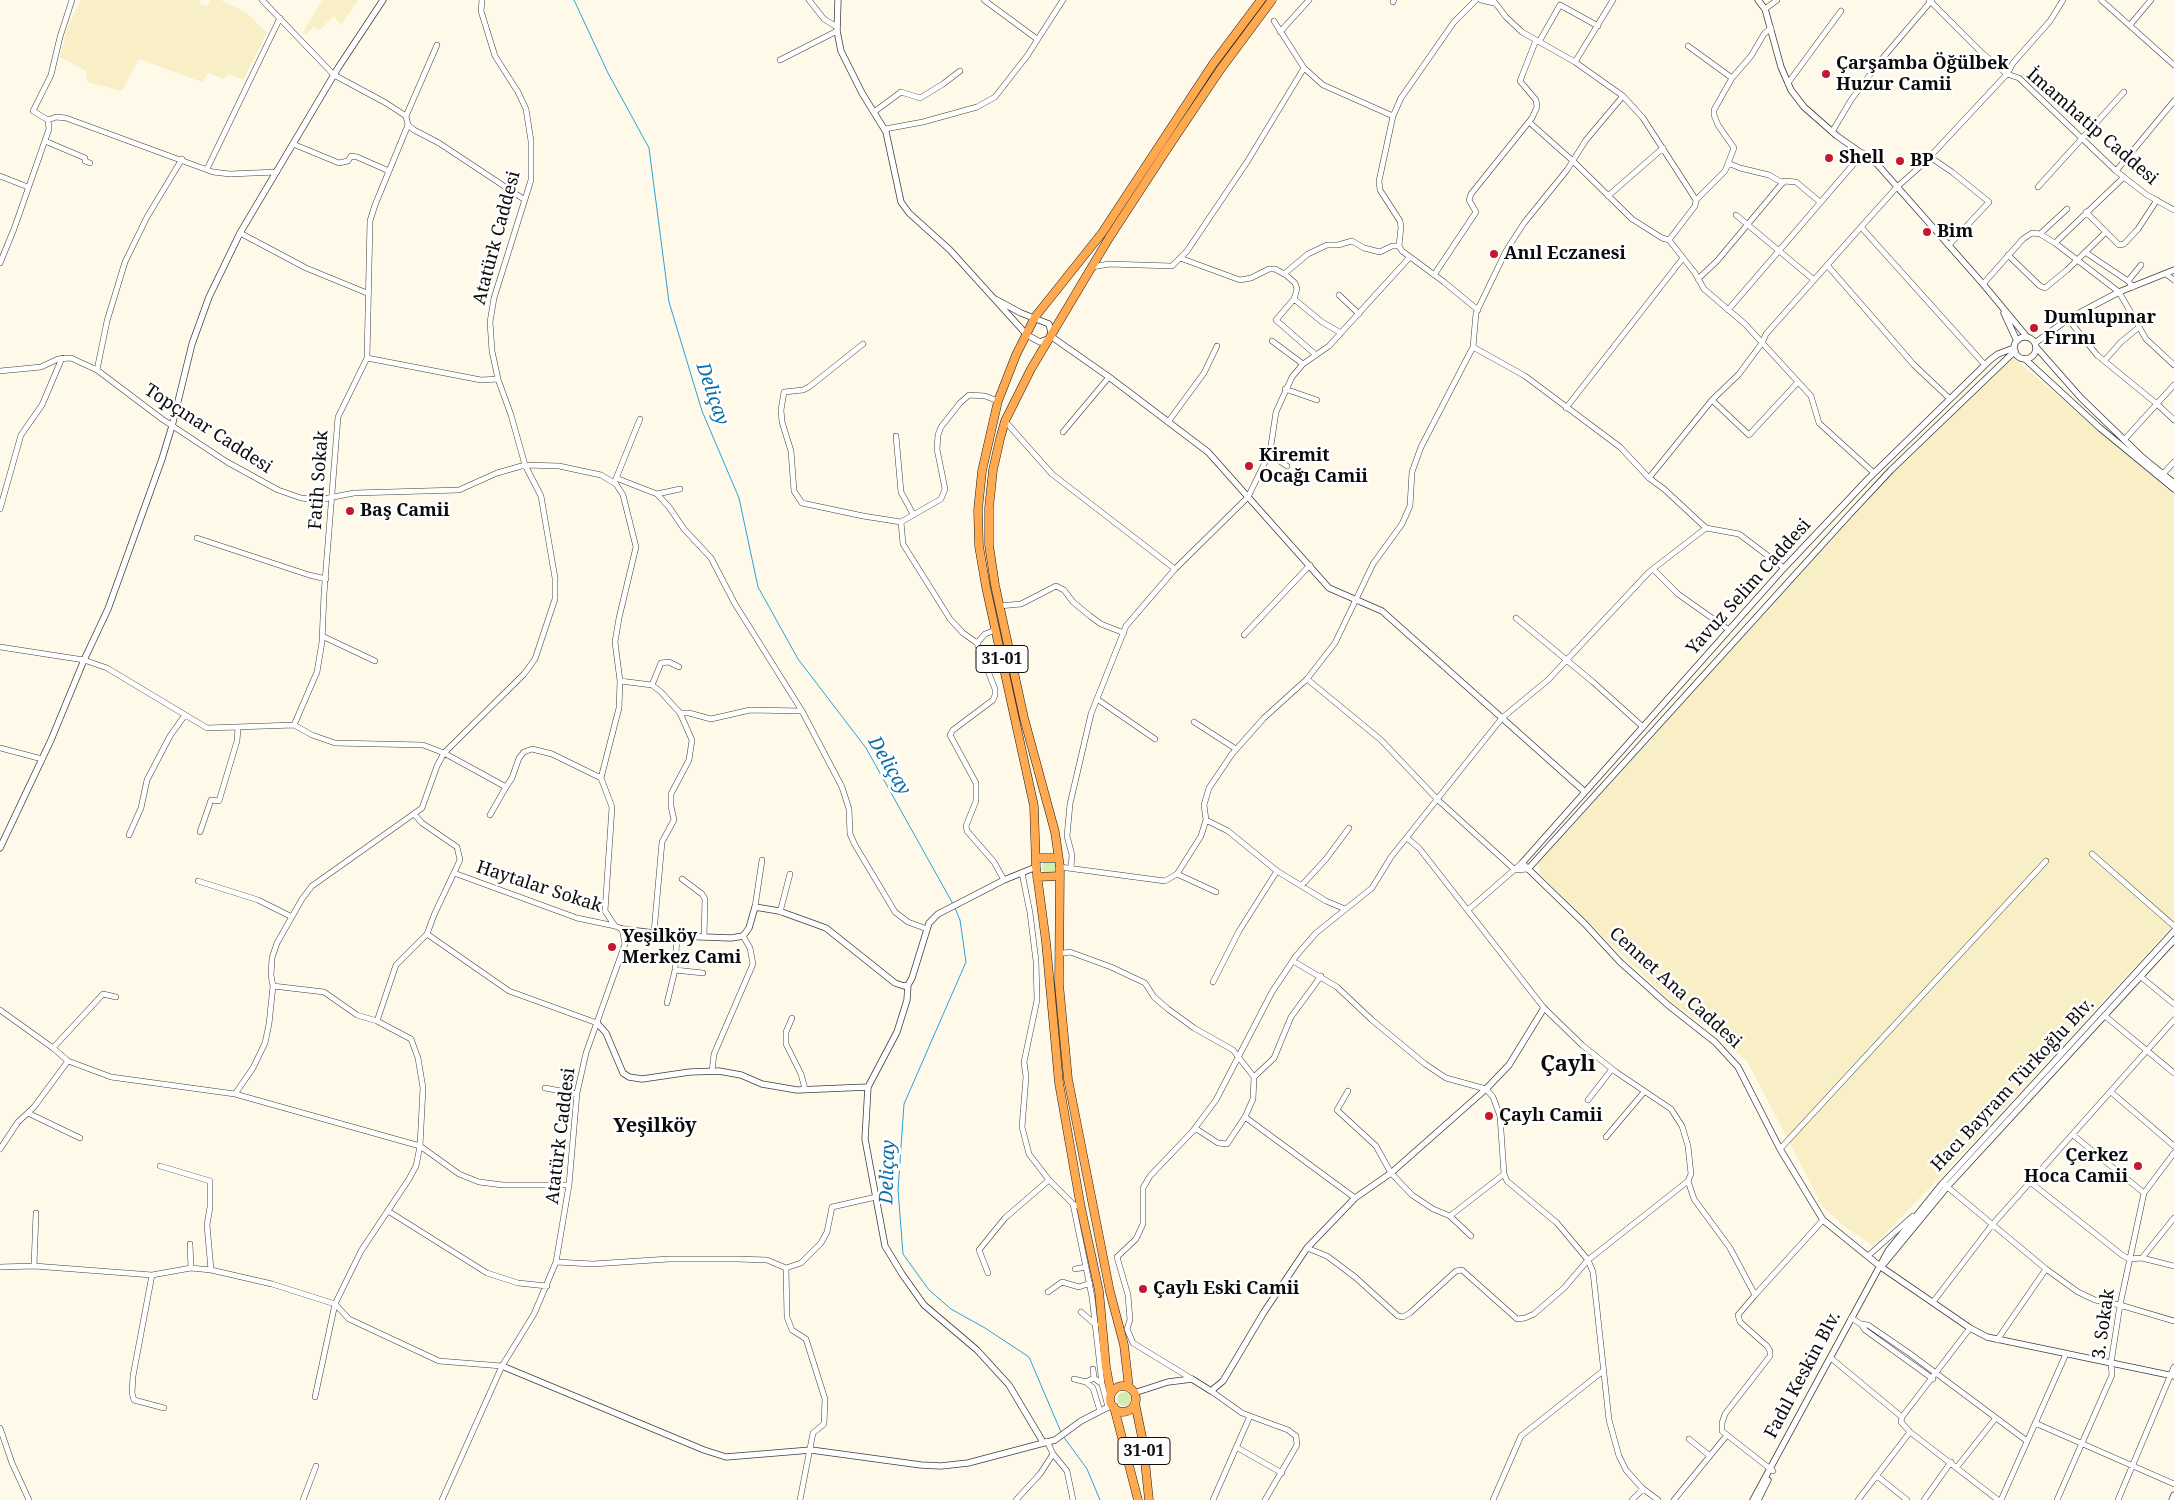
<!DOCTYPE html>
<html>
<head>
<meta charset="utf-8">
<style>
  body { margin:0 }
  canvas { display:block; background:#fff9e9 }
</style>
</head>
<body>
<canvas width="2174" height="1500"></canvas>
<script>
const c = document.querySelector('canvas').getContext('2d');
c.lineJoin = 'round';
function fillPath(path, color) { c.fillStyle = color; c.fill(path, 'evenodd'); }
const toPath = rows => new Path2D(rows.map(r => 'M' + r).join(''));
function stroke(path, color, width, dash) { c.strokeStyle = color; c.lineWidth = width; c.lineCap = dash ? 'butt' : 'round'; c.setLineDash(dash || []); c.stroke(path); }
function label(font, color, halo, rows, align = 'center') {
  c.font = font + ' "Noto Serif",serif'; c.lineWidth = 5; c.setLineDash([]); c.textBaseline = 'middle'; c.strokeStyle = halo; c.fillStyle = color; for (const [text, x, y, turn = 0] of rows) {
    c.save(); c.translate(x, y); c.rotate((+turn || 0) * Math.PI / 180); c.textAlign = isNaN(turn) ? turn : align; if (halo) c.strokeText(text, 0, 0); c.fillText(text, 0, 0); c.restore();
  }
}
fillPath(toPath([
  [81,0,199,0,200,4,208,6,210,0,221,0,247,13,267,33,243,80,229,74,224,79,208,73,202,82,139,59,122,91,87,82,86,71,60,57,67,29],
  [322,0,358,0,341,25,334,16,319,30,313,27,306,35,303,32],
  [2012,358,2015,359,2174,495,2174,924,1946,1171,1873,1246,1844,1226,1823,1207,1747,1061,1707,1027,1673,1003,1607,941,1540,874,1538,863,1899,465]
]), '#f8efc6');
fillPath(toPath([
  '1042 867a7 7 0 1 1 14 0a7 7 0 1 1-14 0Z',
  '1117 1399a7 7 0 1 1 14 0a7 7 0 1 1-14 0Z'
]), '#d4edaf');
stroke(toPath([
  [574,0,608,73,649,148,669,302,702,411,739,498,758,587,798,659,866,748,953,904],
  [955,908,960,920,966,962,904,1104,898,1190,903,1254,929,1290,951,1309,985,1328,1029,1357,1061,1432],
  [1063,1436,1087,1469,1100,1500]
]), '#28a3da', 1);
const minor = toPath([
  [262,0,334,75,386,103,406,116,408,125,414,130,439,143,525,200],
  [809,0,824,19,837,27],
  [984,0,1037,39],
  [1476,0,1454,22,1401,98,1393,116,1379,181,1380,190,1400,221,1401,227,1399,246,1402,251,1444,282,1478,310],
  [1481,0,1494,3],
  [1493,0,1506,17,1522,32,1575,62,1623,96,1643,118,1696,200],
  [1929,0,1981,52,2007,74,2019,78,2116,171,2147,195,2174,210],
  [2101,0,2174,65],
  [1393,2,1394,0],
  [1765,9,1777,0],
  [1274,21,1304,68,1323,85,1393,116],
  [2130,25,2151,0],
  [1280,32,1309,0],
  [1539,42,1560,5,1598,26],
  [1688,46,1732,78],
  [780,60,837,31],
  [1575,62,1613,0],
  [1788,83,1841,11],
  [874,112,901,92,920,98,943,84,960,71],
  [406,116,437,45],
  [48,120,56,117,66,118,213,172,230,174,277,172],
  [1529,122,1573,161,1632,219,1662,238,1669,240,1695,273,1704,289,1745,324,1811,396,1819,423,1874,473],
  [885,129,923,122,977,107,995,97,1027,56,1063,0],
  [1832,132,1851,100,1881,60,1932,0],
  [45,141,85,158,85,161,90,163],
  [293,144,339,163,348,161,351,156,357,157,389,171],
  [1930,157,1952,172,1989,202,1949,245],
  [1728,163,1740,168,1769,175,1783,183],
  [207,169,280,18],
  [2116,171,2174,101],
  [0,176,28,187],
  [2038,187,2124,92],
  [1608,196,1663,148],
  [1736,215,1814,280],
  [1861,227,1985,365],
  [2106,232,2119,245,2124,244,2138,229,2157,200],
  [240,233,306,268,367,293],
  [2040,234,2067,209],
  [1669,240,1695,206,1696,200,1725,171,1734,148,1718,125,1714,115,1714,110,1732,78,1751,56,1764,34,1771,28],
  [2055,243,2124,177],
  [2085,252,2128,281,2133,287],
  [2008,255,2040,286,2045,288,2067,270,2106,232,2086,212],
  [1180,258,1240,280,1251,278,1269,269,1275,269,1286,275,1295,283,1297,289,1294,299,1276,320,1316,355],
  [0,263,14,229,49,129,48,120,33,111,51,75,60,37,72,0],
  [1827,265,1914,365,1950,399],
  [1092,267,1109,264,1172,266,1187,251,1247,162,1304,68],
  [1284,274,1308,254,1327,245,1338,245,1352,241,1364,248,1380,252,1392,246,1399,246],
  [2166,274,2174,280],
  [1434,275,1476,212,1469,200,1471,194,1532,118,1537,107,1536,100,1520,81,1536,40],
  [1698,279,1717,261,1784,181,1796,182,1820,202],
  [2128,281,2141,265],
  [1983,284,2023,239,2032,233,2040,234,2055,243,2119,292,2146,339,2174,365],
  [1339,295,1359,314],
  [1294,299,1322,322,1341,333],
  [1728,310,1863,153],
  [2068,319,2097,355,2157,404,2174,420],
  [1272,341,1303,364],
  [863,344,809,387,803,390,784,392,781,410,782,422,791,451,794,491,802,503,863,516,901,522,941,499,945,489,937,449,938,435,941,427,960,403,969,395,985,396,998,401],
  [1473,347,1525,376,1620,447,1649,478,1664,489,1706,528],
  [367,358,481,380,498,379],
  [2105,360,2121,342,2138,328],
  [97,370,107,321,125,262,147,217,182,159],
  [0,371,41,367,58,359,71,358,97,370,162,419,227,462,278,490,301,498,318,500,354,493,459,490,497,473,525,465,541,496,555,578,555,599,535,659,524,674,444,753,437,766,422,808,312,886,302,899,277,943,272,958,271,975,273,986,269,1024,265,1043,253,1068,235,1094],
  [1285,389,1317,400],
  [1712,400,1749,435,1798,382],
  [1566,408,1683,258],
  [1005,421,1052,474,1175,569],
  [1168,422,1204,373,1217,346],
  [1063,432,1109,377],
  [896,436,901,492,913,514],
  [2124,440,2174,385],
  [1269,454,1287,466],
  [2163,474,2174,462],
  [616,478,657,494,669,507,684,529,711,558,735,604,802,711,842,787,849,809,850,834,855,845,895,912,908,922,927,929],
  [1649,478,1712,400,1739,374,1762,343,1766,334,1861,227,1897,187,1924,163,2007,74,2013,63,2050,21,2063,0],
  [615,481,640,419],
  [657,494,680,489],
  [0,509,21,435,42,405,62,358],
  [901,522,903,544,950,619,963,633,977,643,985,634,995,630],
  [197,538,309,575,326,579],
  [1653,569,1678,594,1729,630],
  [999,606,1021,604,1056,586,1064,590,1073,602,1090,616,1101,624,1124,633],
  [1516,618,1593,682,1643,727],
  [1244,635,1310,565],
  [322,636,375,661],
  [977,643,995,689,995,695,993,700,953,730,950,735,976,783,976,801,966,826,967,831,994,862,1004,880],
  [0,647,84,660,107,668,207,728,294,725,312,735,335,743,423,745,444,753,506,787,512,778,519,758,524,752,532,749,552,754,601,778],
  [1307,679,1381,740,1438,800,1515,870,1528,869],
  [620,681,652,685,661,692,680,713,692,740,689,760,671,794,671,806,674,820,662,842,654,932],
  [652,685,661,663,669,662,679,667],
  [1097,699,1155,739],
  [680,713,689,713,711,719,750,710,802,711],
  [1194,722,1236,749],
  [294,725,317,672,322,642,324,594,338,417,367,358,370,221,375,205,408,125],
  [0,748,42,759],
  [490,815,506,787],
  [1206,820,1228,831,1277,871,1326,901,1345,909],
  [200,832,211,800,219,801,237,741,238,728],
  [129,835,141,808,147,780,170,736,185,715],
  [1407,838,1419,848,1544,1008,1582,1045,1616,1072,1671,1109,1682,1126,1688,1146,1691,1174,1688,1181,1694,1199,1730,1248,1755,1295,1823,1220],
  [2092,854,2174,926],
  [1060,867,1165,881,1177,874,1201,836,1206,820,1204,805,1209,788,1232,754,1264,718,1307,679,1335,643,1373,564,1402,524,1410,506,1412,472,1421,447,1473,347,1476,313,1506,251,1524,223,1567,170,1586,140,1623,96],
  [1071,867,1072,855,1067,836,1070,804,1091,714,1126,626,1175,569,1248,497,1270,452,1276,412,1292,377,1303,364,1329,346,1409,258],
  [454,873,577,918,615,926],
  [1022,873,1030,913,1036,961,1037,1000,1024,1062,1026,1077,1022,1127,1029,1154,1049,1180,1073,1204,1081,1207],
  [1177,874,1216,892],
  [682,879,702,894,705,899,704,937],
  [198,881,258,900,292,917],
  [1302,885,1326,859,1349,828],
  [755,907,762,860],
  [1468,910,1522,863],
  [780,912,790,874],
  [427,934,509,991,597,1023],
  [1058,954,1070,952,1111,967,1145,983,1154,997,1168,1009,1194,1028,1233,1050,1254,1077,1253,1099,1245,1117,1355,1198],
  [1293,961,1337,987,1372,1020,1425,1064,1446,1078,1486,1089,1493,1097,1500,1116,1504,1174,1507,1181,1557,1223,1588,1260,1593,1272,1609,1420,1619,1456,1626,1470,1642,1488,1658,1500],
  [675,970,703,973],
  [2141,977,2174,1004],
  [1213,982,1239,931,1277,871],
  [273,986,324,992,357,1015,377,1021,411,1039,418,1058,423,1088,420,1146,416,1166,409,1179,361,1251,335,1304,315,1397],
  [667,1003,675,970,677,936],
  [0,1010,53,1048,68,1061,111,1077,235,1094,420,1146,459,1174,479,1182,503,1185,569,1185],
  [2105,1016,2174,1073],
  [792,1018,786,1032,786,1044,801,1074,805,1089],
  [377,1021,396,965,427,934,434,915,460,860,457,847,422,823,414,814],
  [53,1048,103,994,116,997],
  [712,1071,714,1054,753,964,750,948,743,936],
  [1254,1077,1274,1058,1291,1017,1321,976],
  [545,1088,577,1094],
  [1348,1091,1337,1110,1376,1146,1391,1173,1412,1195,1433,1209,1450,1216,1504,1174],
  [2111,1092,2174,1146],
  [1588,1100,1612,1069],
  [28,1113,80,1138],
  [1195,1128,1218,1143,1227,1144,1245,1117],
  [2073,1135,2144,1193],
  [1606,1137,1644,1092],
  [0,1149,18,1122,34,1107,68,1061],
  [1780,1149,2046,861],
  [160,1166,210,1181,210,1207,207,1225,211,1270],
  [2030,1182,2122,1255,2129,1259,2142,1258,2174,1266],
  [1945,1185,2046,1269,2078,1292,2095,1300,2120,1305,2174,1321],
  [1073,1204,1092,1297,1102,1384],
  [388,1211,487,1273,518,1283,547,1286],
  [1450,1216,1471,1236],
  [190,1244,191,1268],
  [1307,1248,1327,1256,1355,1277,1398,1316,1403,1317,1410,1313,1456,1271,1462,1270,1517,1319,1525,1318,1534,1314,1564,1288,1588,1260,1688,1181],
  [1869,1255,1913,1216],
  [2142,1258,2174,1218],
  [556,1262,593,1264,669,1259,737,1259,767,1260,786,1268,801,1263,821,1243,827,1232,832,1207,876,1197],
  [34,1266,36,1213],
  [0,1267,34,1266,152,1275,191,1268,211,1270,272,1284,335,1304,349,1319,439,1361,502,1366],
  [786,1268,787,1317,792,1330,806,1339,825,1399,824,1424,813,1433,800,1500],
  [1075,1269,1086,1267],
  [988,1273,979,1250,1005,1218,1049,1180],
  [152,1275,133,1376,132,1393,134,1400,164,1408],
  [1048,1292,1062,1282,1079,1287,1090,1283],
  [1933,1302,1992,1225,2174,1020],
  [1081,1312,1096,1325],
  [1851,1318,1861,1324,1868,1325,1909,1353,2027,1441],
  [1861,1324,1865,1330,1933,1379],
  [1970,1328,1902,1417,1901,1422,1910,1432,1998,1500],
  [1997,1340,2046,1269],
  [1832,1359,1902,1417],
  [1094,1378,1102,1384,1108,1407],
  [1074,1379,1086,1382,1093,1388,1100,1411],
  [1192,1379,1133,1343,1127,1329,1130,1320,1128,1295,1117,1257,1136,1239,1143,1224,1143,1188,1150,1176,1192,1132,1216,1100,1272,992,1296,956,1316,933,1372,888,1391,857,1502,718,1548,680,1649,572,1706,528,1739,534,1784,568],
  [1086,1382,1094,1378,1093,1369],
  [1211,1391,1242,1413,1288,1430,1296,1436,1297,1445,1265,1500],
  [2035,1423,2174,1484],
  [0,1428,12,1463,29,1500],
  [1727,1435,1722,1431,1722,1423,1725,1414,1770,1356,1770,1351,1767,1346,1740,1322,1738,1315,1755,1295],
  [1689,1439,1710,1456],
  [1047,1441,1053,1454,1067,1471,1073,1500],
  [1236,1447,1282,1473],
  [1957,1467,1995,1419],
  [1877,1476,1907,1500],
  [303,1500,316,1466],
  [442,1500,502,1366,534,1314,556,1262,569,1185,577,1093,586,1053,625,944,622,929,615,926,605,911,612,807,601,778,619,708,620,681,615,642,619,618,636,547,623,495,616,484,601,475,559,466,525,465,511,415,498,379,492,351,490,322,494,298,531,180,531,141,526,109,518,92,495,56,481,11,482,0],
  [1016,1500,1040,1474,1053,1454],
  [1213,1500,1250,1416],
  [1493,1500,1521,1436,1603,1371],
  [1632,1500,1643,1489],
  [1674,1500,1727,1435,1773,1471],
  [1858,1500,1910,1432],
  [1924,1500,1951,1462],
  [2001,1500,2066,1354],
  [2057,1500,2112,1375,2111,1363,2120,1305,2144,1193,2174,1153],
  [2118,1500,2174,1367]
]);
const tertiary = toPath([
  [838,0,837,31,841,51,862,93,886,132,901,202,909,213,950,250,1027,335,1040,342,1050,338],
  [1758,0,1765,9,1781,67,1791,90,1804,107,1837,136,1877,164,1983,284,2027,337],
  [995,299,1021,313,1049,324,1052,337,1109,377,1208,452,1329,588,1382,611,1585,792],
  [2004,313,2017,341],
  '2014 348a11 11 0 1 1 22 0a11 11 0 1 1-22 0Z',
  [2035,343,2068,319,2119,292,2174,270],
  [2036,347,2081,398,2143,458,2174,483],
  [2014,348,1998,354,1990,360,1868,479,1784,568,1522,863,1585,924,1620,962,1668,1005,1715,1042,1738,1067,1780,1149,1823,1220,1881,1267,1970,1328,1987,1337,2174,1376],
  [2025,359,2100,428,2174,489],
  [0,848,51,740,84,660,108,609,162,459,172,426,192,344,209,297,240,233,338,68,383,0],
  [1528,869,1850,514,1891,470,2015,351],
  [622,929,677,936,731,938,743,936,749,928,755,907,779,911,826,928,895,983,904,986,908,985,912,978,929,923,938,914,1004,880,1036,867],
  [908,985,907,1000,897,1032,868,1087,865,1139,885,1246,902,1274,924,1305,977,1350,1009,1385,1043,1442],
  [597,1023,606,1033,623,1073,629,1077,642,1079,690,1072,719,1071,741,1075,762,1084,797,1090,868,1087],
  [1882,1266,1947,1187,2174,940],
  [502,1366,704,1450,726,1457,811,1450,921,1465,941,1466,968,1463,1055,1440,1081,1421,1112,1405],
  [1134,1393,1168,1382,1192,1379,1211,1391,1223,1381,1264,1312,1307,1248,1355,1198,1391,1173,1486,1089,1509,1065,1544,1008],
  [1753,1500,1888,1251,1942,1184,2174,931],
  [1758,1500,1768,1480],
  [2172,1500,2174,1495]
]);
const trunk = toPath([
  [1036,858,1058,858],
  [1037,877,1060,876],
  '1110 1399a13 13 0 1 1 26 0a13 13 0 1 1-26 0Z',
  [1129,1388,1124,1345,1110,1292,1068,1079,1059,984,1060,867,1055,832,1024,718,995,585,989,545,989,508,993,470,1000,439,1005,421,1031,369,1109,238,1167,149,1220,70,1272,0],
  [1111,1394,1106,1367,1099,1291,1081,1208,1059,1083,1046,942,1036,867,1034,806,986,587,979,546,978,510,982,471,998,401,1016,355,1035,317,1102,233,1213,64,1261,0],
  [1135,1403,1143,1442,1149,1500],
  [1114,1407,1138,1500]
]);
stroke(minor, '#3e3e3e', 6);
stroke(tertiary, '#3e3e3e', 7);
stroke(trunk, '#1c1c1c', 9);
stroke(minor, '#fff', 5);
stroke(tertiary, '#fff', 5.5);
stroke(trunk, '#ffaa50', 8);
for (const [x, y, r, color] of [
  [1826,74,5,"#c7172f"],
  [1829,158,5,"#c7172f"],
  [1900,161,5,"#c7172f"],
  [1927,232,5,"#c7172f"],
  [1494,254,5,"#c7172f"],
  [2034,328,5,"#c7172f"],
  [1249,466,5,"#c7172f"],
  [350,511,5,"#c7172f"],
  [612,947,5,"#c7172f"],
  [1489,1116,5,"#c7172f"],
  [2138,1166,5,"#c7172f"],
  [1143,1289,5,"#c7172f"]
]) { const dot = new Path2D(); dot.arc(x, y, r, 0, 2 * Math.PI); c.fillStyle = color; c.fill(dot); stroke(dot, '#fff', 2); }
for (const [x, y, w] of [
  [1002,659,52],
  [1144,1451,52]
]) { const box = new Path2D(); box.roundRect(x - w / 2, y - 13.5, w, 27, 4); c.fillStyle = '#fff'; c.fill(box); stroke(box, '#0b0b0b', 1); }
label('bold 16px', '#0b0b0b', null, [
  ["31-01",1002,659],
  ["31-01",1144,1451]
]);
label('bold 18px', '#0b0b0b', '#fff', [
  ["Çarşamba Öğülbek",1836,64],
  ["Huzur Camii",1836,85],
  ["Shell",1839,158],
  ["BP",1910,161],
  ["Bim",1937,232],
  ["Anıl Eczanesi",1504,254],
  ["Dumlupınar",2044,318],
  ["Fırını",2044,339],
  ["Kiremit",1259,456],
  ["Ocağı Camii",1259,477],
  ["Baş Camii",360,511],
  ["Yeşilköy",622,937],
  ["Merkez Cami",622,958],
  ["Çaylı Camii",1499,1116],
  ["Çerkez",2128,1156,"right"],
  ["Hoca Camii",2128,1177,"right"],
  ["Çaylı Eski Camii",1153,1289]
], 'left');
label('18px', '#0b0b0b', '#fff', [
  ["İmamhatip Caddesi",2092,127,41],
  ["Atatürk Caddesi",497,238,-75],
  ["Topçınar Caddesi",208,429,33],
  ["Fatih Sokak",319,480,-86],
  ["Yavuz Selim Caddesi",1749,587,-48],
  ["Haytalar Sokak",539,887,18],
  ["Cennet Ana Caddesi",1675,988,42],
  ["Hacı Bayram Türkoğlu Blv.",2013,1085,-47],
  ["Atatürk Caddesi",561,1136,-83],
  ["3. Sokak",2104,1324,-82],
  ["Fadıl Keskin Blv.",1803,1375,-62]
]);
label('italic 19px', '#0a70a7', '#fff', [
  ["Deliçay",712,394,71],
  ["Deliçay",889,766,59],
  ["Deliçay",888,1172,-88]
]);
label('bold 20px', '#0b0b0b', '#fff', [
  ["Yeşilköy",655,1126]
]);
label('bold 22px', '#0b0b0b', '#fff', [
  ["Çaylı",1568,1065]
]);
</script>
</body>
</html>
